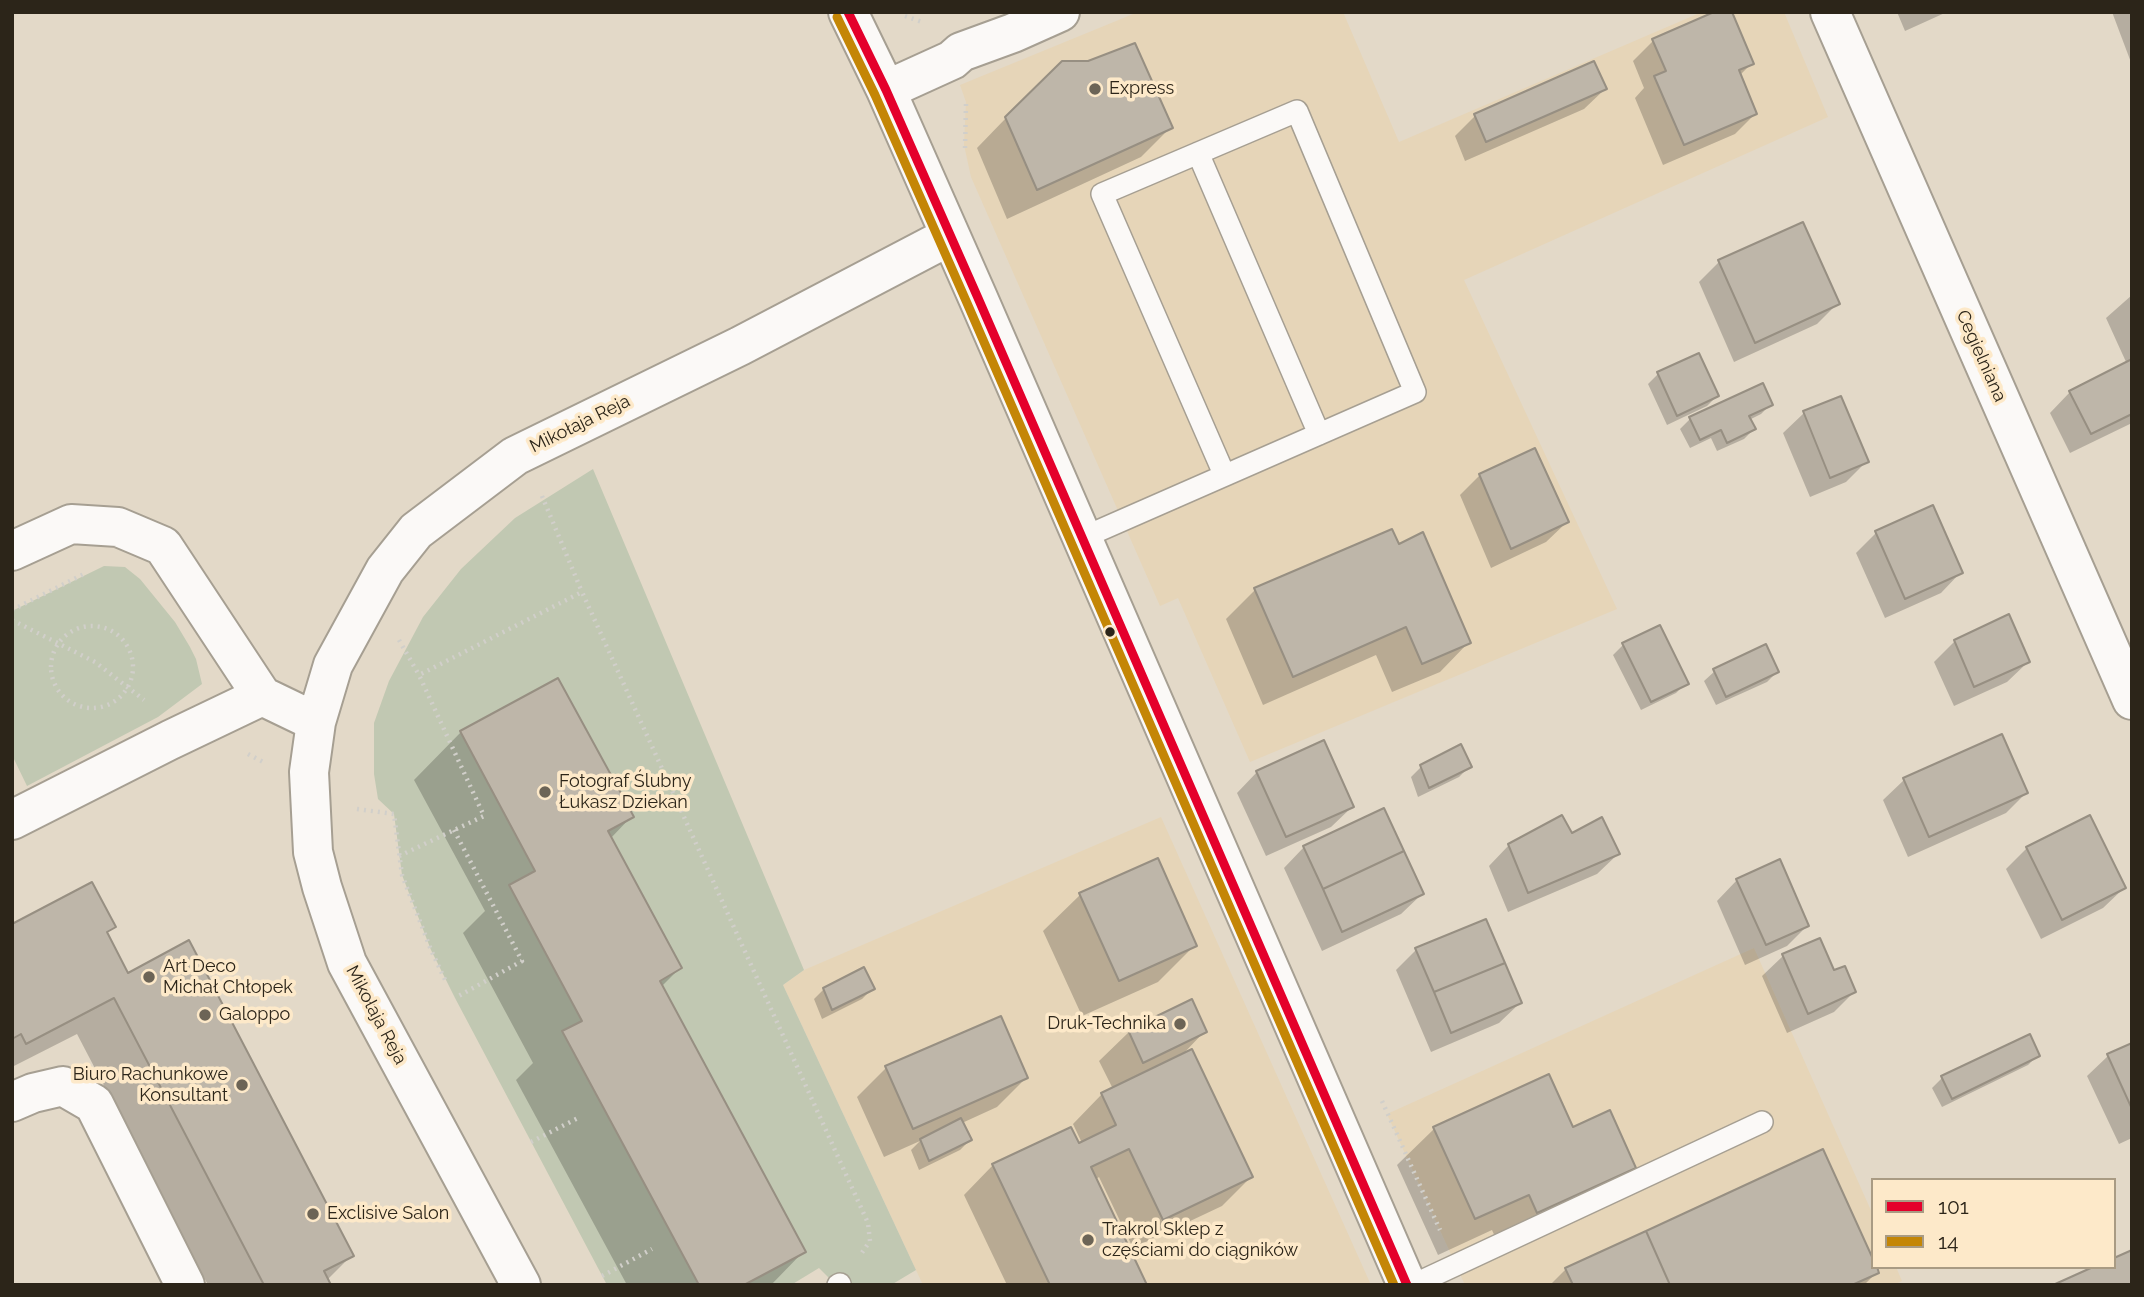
<!DOCTYPE html>
<html>
<head>
<meta charset="utf-8">
<style>
  body { margin:0 }
  #map { position:relative; width:2144px; height:1297px; overflow:hidden; background:#e3d9c8; font-family:Raleway,sans-serif }
  canvas { display:block }
  .frame { position:absolute; inset:0; border:14px solid #2c2519; pointer-events:none }
  .legend { position:absolute; left:1871px; top:1178px; width:245px; height:91px; box-sizing:border-box; background:#fde9c9; border:2px solid #a99b83; margin:0; padding:9px 12px; list-style:none; font-size:21px; color:#2c2519 }
  .legend li { display:flex; align-items:center; gap:14px; height:35px }
  .legend b { width:35px; border:2px solid #a99b83 }
</style>
</head>
<body>
<div id="map">
<canvas width="2144" height="1297"></canvas>
<div class="frame"></div>
<ul class="legend">
<li><b style="height:9px;background:#e4002b"></b>101</li>
<li><b style="height:9px;background:#c48606"></b>14</li>
</ul>
</div>
<script>
const c = document.querySelector('canvas').getContext('2d');
c.lineJoin = 'round';
function fillPath(path, color) { c.fillStyle = color; c.fill(path, 'evenodd'); }
const toPath = rows => new Path2D(rows.map(r => 'M' + r).join(''));
function stroke(path, color, width, dash) { c.strokeStyle = color; c.lineWidth = width; c.lineCap = dash ? 'butt' : 'round'; c.setLineDash(dash || []); c.stroke(path); }
function label(font, color, halo, rows, align = 'center') {
  c.font = font + ' Raleway,sans-serif'; c.lineWidth = 7; c.setLineDash([]); c.textBaseline = 'middle'; c.strokeStyle = halo; c.fillStyle = color; for (const [text, x, y, turn = 0] of rows) {
    c.save(); c.translate(x, y); c.rotate((+turn || 0) * Math.PI / 180); c.textAlign = isNaN(turn) ? turn : align; if (halo) c.strokeText(text, 0, 0); c.fillText(text, 0, 0); c.restore();
  }
}
fillPath(toPath([
  [1138,12,1343,12,1399,142,1702,12,1784,12,1828,117,1464,280,1617,609,1250,762,1178,598,1160,606,971,177,964,145,966,102,960,85],
  [1161,817,1371,1285,923,1285,783,985,804,970],
  [1754,948,1873,1215,1873,1267,1896,1267,1902,1281,1893,1285,1465,1285,1387,1114]
]), '#e6d5b8');
fillPath(toPath([
  [593,469,804,970,783,985,916,1270,891,1285,836,1285,819,1268,791,1285,607,1285,455,998,431,950,402,875,394,814,378,799,374,774,374,723,389,681,423,617,461,569,515,518],
  [104,566,125,567,140,579,175,622,190,647,196,659,202,684,158,717,27,786,12,755,12,611]
]), '#c1c8b2');
fillPath(toPath([
  [1897,12,1947,12,1905,31],
  [2112,12,2132,12,2132,65],
  [1653,41,1752,63,1739,76,1755,114,1735,134,1663,165,1635,98,1644,88,1633,61],
  [1088,63,1171,127,1141,157,1007,219,977,148,1006,118],
  [1605,89,1584,109,1465,161,1455,136,1475,116],
  [1719,262,1837,304,1817,324,1734,362,1699,282],
  [2132,295,2132,423,2070,453,2050,413,2070,392,2127,364,2106,318],
  [1698,355,1717,396,1707,406,1667,425,1648,384,1658,374],
  [1840,398,1867,461,1846,482,1810,497,1783,433,1804,413],
  [1771,404,1761,414,1749,420,1754,429,1744,439,1717,451,1711,438,1690,448,1680,429,1690,419],
  [1480,475,1567,522,1546,542,1491,568,1460,495],
  [1876,533,1961,572,1941,593,1885,618,1856,553],
  [1398,546,1469,642,1440,672,1392,692,1376,655,1263,705,1226,619,1255,590],
  [1955,641,2028,662,2007,682,1954,706,1934,662],
  [1623,645,1686,683,1676,693,1641,710,1613,655],
  [1715,671,1777,672,1767,682,1716,705,1704,681],
  [461,732,631,817,610,839,680,968,661,987,804,1251,771,1285,627,1285,516,1080,533,1063,463,933,485,911,414,780],
  [2002,736,2026,793,2006,813,1908,857,1883,800,1904,780],
  [1421,767,1469,767,1459,777,1418,797,1411,777],
  [1257,772,1352,807,1331,827,1266,856,1237,793],
  [1509,845,1618,854,1597,874,1508,912,1489,866],
  [1304,847,1422,894,1401,914,1322,951,1284,868],
  [2027,848,2124,888,2103,908,2041,939,2006,869],
  [1737,880,1807,926,1787,946,1745,965,1717,901],
  [1080,895,1195,945,1158,982,1082,1016,1043,931],
  [12,925,114,926,106,934,127,975,352,1255,327,1280,329,1285,208,1285,77,1034,12,1067],
  [1819,940,1833,973,1854,992,1834,1012,1787,1033,1762,976,1783,956],
  [1416,950,1520,1003,1499,1023,1431,1052,1396,970],
  [824,989,872,989,862,999,822,1019,814,999],
  [1191,1001,1205,1031,1182,1055,1251,1177,1222,1206,1133,1248,1099,1177,1095,1180,1145,1285,1007,1285,964,1195,993,1165,1082,1143,1073,1124,1102,1094,1113,1089,1099,1061,1129,1032],
  [2132,1045,2132,1138,2119,1144,2087,1076,2108,1056],
  [2038,1055,2028,1065,1942,1107,1932,1088,1942,1078],
  [886,1068,1026,1078,997,1107,962,1123,970,1140,960,1150,919,1170,911,1150,920,1141,884,1157,857,1097],
  [1434,1129,1572,1130,1634,1167,1597,1204,1500,1248,1492,1230,1438,1255,1397,1165],
  [1873,1267,1877,1272,1864,1285,1550,1285,1566,1269]
]), '#0003');
const building = toPath([
  [1714,12,1732,12,1754,64,1739,70,1757,114,1684,145,1654,76,1666,71,1652,39,1714,12],
  [1135,43,1173,128,1037,190,1005,117,1062,61,1088,61,1135,43],
  [1594,61,1607,89,1486,142,1474,114,1594,61],
  [1803,222,1840,304,1755,343,1718,260,1803,222],
  [1699,353,1719,396,1677,416,1657,372,1699,353],
  [2132,359,2132,414,2091,434,2069,391,2132,359],
  [1763,383,1773,405,1749,416,1756,429,1727,443,1721,430,1700,440,1689,417,1763,383],
  [1841,396,1869,462,1830,478,1803,411,1841,396],
  [1535,448,1569,522,1511,549,1479,474,1535,448],
  [1933,505,1963,573,1905,599,1875,531,1933,505],
  [1392,529,1399,544,1423,532,1471,643,1422,664,1406,627,1293,677,1254,588,1392,529],
  [2009,614,2030,662,1974,687,1954,640,2009,614],
  [1660,625,1689,684,1651,702,1622,643,1660,625],
  [1766,644,1779,672,1726,697,1713,669,1766,644],
  [558,678,634,817,608,831,682,968,660,981,806,1252,744,1285,699,1285,562,1031,582,1021,509,885,535,871,460,731,558,678],
  [2002,734,2028,793,1929,837,1903,778,2002,734],
  [1324,740,1354,807,1286,837,1256,771,1324,740],
  [1461,744,1472,767,1429,788,1420,765,1461,744],
  [1384,808,1404,851,1323,889,1303,846,1384,808],
  [1562,815,1572,833,1602,817,1620,854,1528,893,1508,844,1562,815],
  [2090,815,2126,888,2062,920,2026,847,2090,815],
  [1404,851,1424,894,1342,932,1323,889,1404,851],
  [1158,858,1197,946,1119,981,1079,893,1158,858],
  [1780,859,1809,926,1766,945,1736,879,1780,859],
  [92,882,116,927,107,932,128,973,189,940,354,1256,324,1271,331,1285,264,1285,114,998,26,1044,21,1034,12,1039,12,924,92,882],
  [1486,919,1505,963,1434,992,1415,948,1486,919],
  [1820,938,1834,970,1845,966,1856,992,1808,1014,1782,954,1820,938],
  [1505,963,1522,1003,1451,1033,1434,992,1505,963],
  [864,967,875,989,832,1010,823,988,864,967],
  [1192,999,1207,1032,1143,1063,1128,1030,1192,999],
  [1001,1016,1028,1078,913,1129,885,1066,1001,1016],
  [2030,1034,2040,1056,1952,1099,1941,1076,2030,1034],
  [2132,1043,2132,1109,2107,1054,2132,1043],
  [1192,1049,1253,1177,1163,1220,1129,1149,1091,1167,1147,1285,1050,1285,992,1164,1071,1127,1079,1143,1116,1125,1101,1093,1192,1049],
  [1549,1074,1573,1127,1610,1110,1636,1168,1537,1213,1529,1195,1475,1219,1433,1127,1549,1074],
  [961,1118,972,1140,929,1161,920,1139,961,1118],
  [1823,1149,1873,1259,1873,1267,1877,1267,1879,1273,1852,1285,1670,1285,1646,1231,1823,1149],
  [1646,1231,1670,1285,1573,1285,1565,1268,1646,1231],
  [2132,1250,2132,1285,2053,1285,2093,1267,2114,1267,2114,1258,2132,1250]
]);
fillPath(building, '#beb6a9');
stroke(building, '#978f82', 2);
const service = toPath([
  [1198,153,1319,434],
  [1082,538,1415,392,1297,111,1102,194,1224,474],
  [838,1285,840,1284],
  [1413,1285,1762,1122]
]);
const minor = toPath([
  [848,12,886,90,978,298,1407,1285],
  [1830,12,2132,700],
  [886,90,952,60,961,52,1013,33,1060,12],
  [12,551,71,524,118,527,163,546,262,696,316,722],
  [12,820,170,740,262,696],
  [12,1102,33,1093,63,1086,94,1104,185,1285],
  [521,1285,347,963,322,887,313,852,309,772,316,722,333,665,385,570,416,531,515,456,740,346,950,236]
]);
stroke(service, '#a69f92', 24);
stroke(minor, '#a69f92', 42);
stroke(toPath([
  [905,16,922,22],
  [965,148,966,104],
  [542,496,582,592],
  [12,610,86,573],
  [12,620,95,662,144,700],
  '51 667a41 41 0 1 1 82 0a41 41 0 1 1-82 0Z',
  [399,640,419,675],
  [248,754,265,763],
  [357,809,394,814,402,875,431,950,447,984],
  [454,830,522,961,455,998],
  [399,856,484,816,419,675,582,592,868,1223,870,1241,861,1254],
  [1382,1101,1440,1230],
  [531,1142,578,1118],
  [602,1276,652,1249]
]), '#d1cfca', 4.5, [2, 5]);
stroke(service, '#fbf9f7', 21);
stroke(minor, '#fbf9f7', 38);
stroke(toPath([
  [848,12,886,90,978,298,1407,1285]
]), '#e4002b', 9);
stroke(toPath([
  [837,17,875,95,967,303,1394,1285]
]), '#c48606', 9);
for (const [x, y, r, color] of [
  [1095,89,7,"#6c6456"],
  [1110,632,6,"#2c2519"],
  [545,792,7,"#6c6456"],
  [149,977,7,"#6c6456"],
  [205,1015,7,"#6c6456"],
  [1180,1024,7,"#6c6456"],
  [242,1085,7,"#6c6456"],
  [313,1214,7,"#6c6456"],
  [1088,1240,7,"#6c6456"]
]) { const dot = new Path2D(); dot.arc(x, y, r, 0, 2 * Math.PI); c.fillStyle = color; c.fill(dot); stroke(dot, '#fde9c9', 2.5); }
label('18px', '#2c2519', '#fde9c9', [
  ["Express",1109,89],
  ["Fotograf Ślubny",559,782],
  ["Łukasz Dziekan",559,803],
  ["Art Deco",163,967],
  ["Michał Chłopek",163,988],
  ["Galoppo",219,1015],
  ["Druk-Technika",1166,1024,"right"],
  ["Biuro Rachunkowe",228,1075,"right"],
  ["Konsultant",228,1096,"right"],
  ["Exclisive Salon",327,1214],
  ["Trakrol Sklep z",1102,1230],
  ["częściami do ciągników",1102,1251]
], 'left');
label('18px', '#2c2519', '#fde9c9', [
  ["Cegielniana",1981,356,66],
  ["Mikołaja Reja",580,424,-26],
  ["Mikołaja Reja",376,1015,62]
]);
</script>
</body>
</html>
